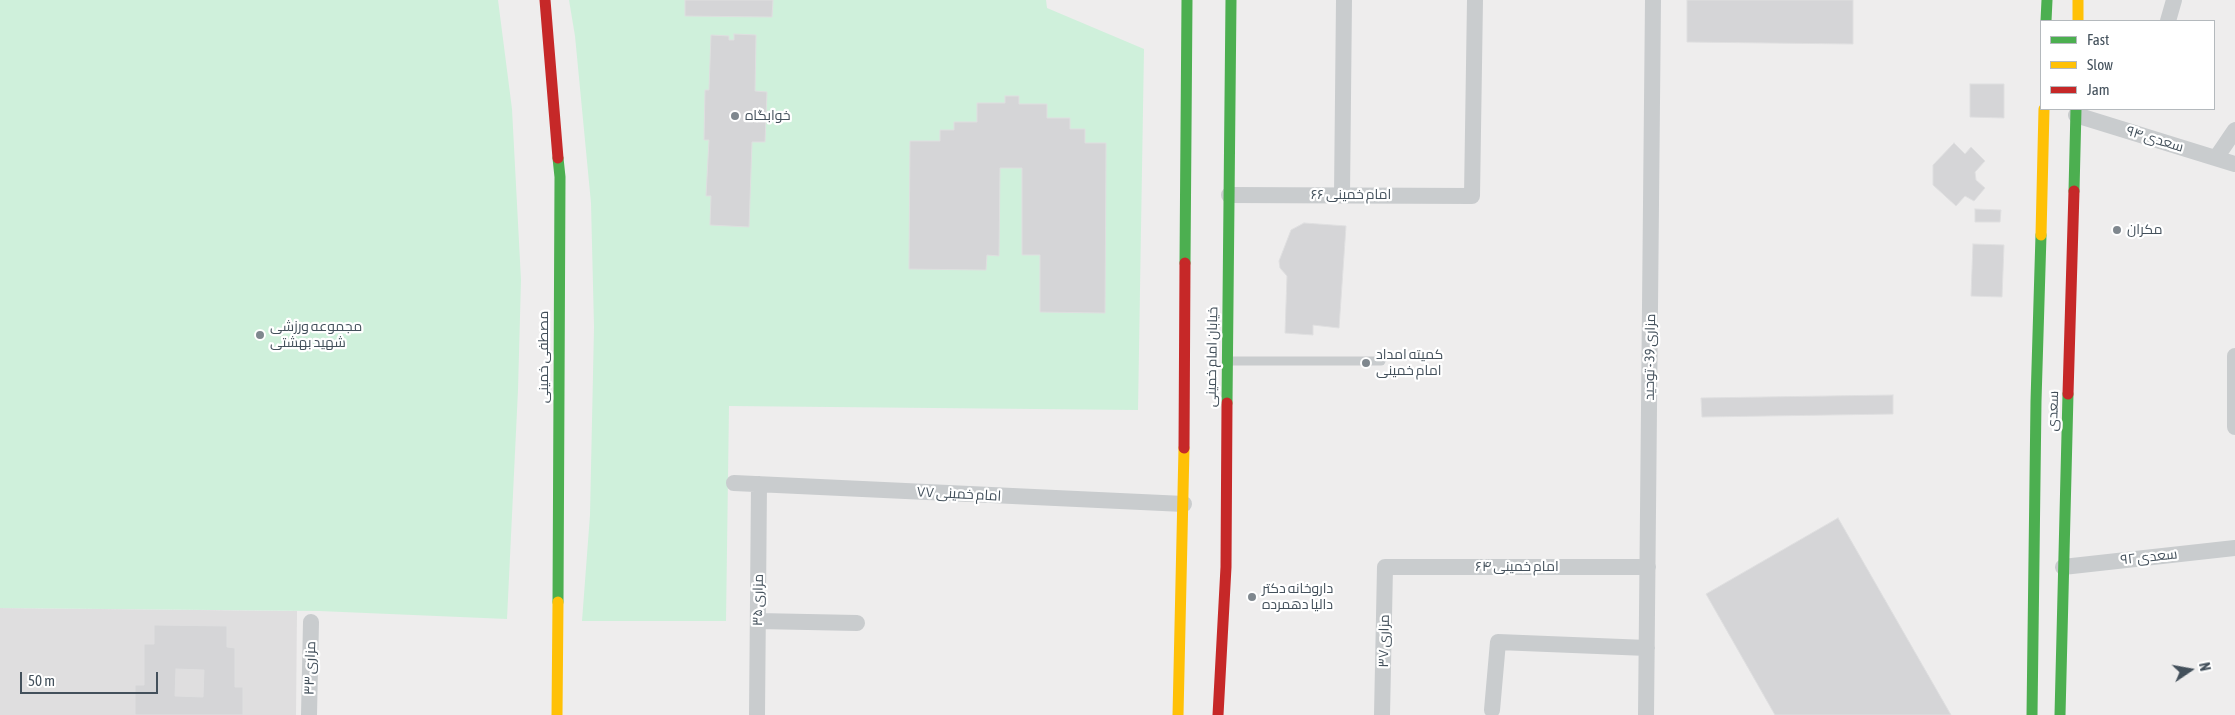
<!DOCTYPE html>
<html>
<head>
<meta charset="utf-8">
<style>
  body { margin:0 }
  #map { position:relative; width:2235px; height:715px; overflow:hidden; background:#eeeded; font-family:"Asap Condensed",sans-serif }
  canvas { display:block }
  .legend { position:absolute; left:2040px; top:20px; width:175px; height:90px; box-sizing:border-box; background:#fff; border:1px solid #b4b9bd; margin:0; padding:6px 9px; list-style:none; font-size:15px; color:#43505b }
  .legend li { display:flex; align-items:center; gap:10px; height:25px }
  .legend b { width:25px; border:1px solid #b4b9bd }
  .north { position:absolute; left:2165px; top:645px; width:50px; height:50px; -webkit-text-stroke:4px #fff; paint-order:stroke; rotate:78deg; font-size:14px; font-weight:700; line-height:20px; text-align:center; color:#43505b }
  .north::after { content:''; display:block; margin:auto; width:18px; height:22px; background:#43505b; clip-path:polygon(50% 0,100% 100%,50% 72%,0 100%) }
  .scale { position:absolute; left:20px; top:672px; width:138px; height:22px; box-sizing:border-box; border:2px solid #43505b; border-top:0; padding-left:6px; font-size:15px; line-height:18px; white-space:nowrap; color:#43505b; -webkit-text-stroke:4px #fff; paint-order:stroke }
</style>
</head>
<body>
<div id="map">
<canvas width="2235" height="715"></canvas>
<ul class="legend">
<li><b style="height:6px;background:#4caf50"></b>Fast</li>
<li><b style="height:6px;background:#ffc107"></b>Slow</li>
<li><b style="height:6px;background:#c62828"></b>Jam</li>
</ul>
<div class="north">N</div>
<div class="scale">50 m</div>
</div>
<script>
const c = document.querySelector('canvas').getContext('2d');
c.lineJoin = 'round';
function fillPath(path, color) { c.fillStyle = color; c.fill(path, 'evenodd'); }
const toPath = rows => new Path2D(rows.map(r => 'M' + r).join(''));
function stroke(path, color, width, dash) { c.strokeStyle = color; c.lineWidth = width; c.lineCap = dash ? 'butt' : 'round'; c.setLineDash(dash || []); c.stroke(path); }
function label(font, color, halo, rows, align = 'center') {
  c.font = font + ' "Asap Condensed",Cairo,sans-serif'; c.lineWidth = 4.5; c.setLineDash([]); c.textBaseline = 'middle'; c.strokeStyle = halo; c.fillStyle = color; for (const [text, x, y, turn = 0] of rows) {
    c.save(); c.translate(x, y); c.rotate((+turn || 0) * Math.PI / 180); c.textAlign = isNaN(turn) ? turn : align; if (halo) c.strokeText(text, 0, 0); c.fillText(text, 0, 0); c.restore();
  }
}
fillPath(toPath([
  [0,608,297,611,296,715,0,715]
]), '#dfdedf');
fillPath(toPath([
  [0,0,498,0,512,109,521,280,518,390,507,619,319,611,0,608],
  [569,0,1046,0,1047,8,1144,49,1138,410,729,406,726,621,582,621,590,515,594,327,591,203,575,36]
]), '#cff0db');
const building = toPath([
  [685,0,773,0,772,17,685,16,685,0],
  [1687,0,1853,0,1853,44,1687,42,1687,0],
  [734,34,756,35,755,91,767,92,765,142,752,142,749,227,710,225,711,196,706,196,709,140,704,140,705,90,709,90,711,35,729,36,729,40,734,40,734,34],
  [1970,84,2004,84,2004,118,1970,117,1970,84],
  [1005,96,1019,96,1019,104,1047,104,1047,118,1070,118,1070,129,1085,129,1085,143,1106,143,1105,313,1040,312,1040,255,1022,255,1022,168,1000,168,999,256,987,255,986,270,909,269,910,141,940,141,940,130,954,130,954,122,977,122,977,103,1005,103,1005,96],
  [1954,143,1965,154,1971,147,1985,161,1975,172,1976,180,1985,188,1974,201,1965,196,1956,206,1933,185,1933,165,1954,143],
  [1975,209,2001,210,2000,222,1975,222,1975,209],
  [1304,223,1346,226,1339,328,1313,325,1313,335,1285,333,1287,276,1280,268,1279,261,1291,230,1304,223],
  [1973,244,2004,245,2002,297,1971,296,1973,244],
  [1893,395,1893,414,1702,417,1701,398,1893,395],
  [1838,518,1951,715,1775,715,1706,594,1838,518],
  [154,625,227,626,227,647,235,648,235,687,243,687,243,715,135,715,135,685,144,685,144,644,154,644,154,625],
  [176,669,204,670,203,697,175,696,176,669]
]);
fillPath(building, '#d5d5d7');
stroke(building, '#dfdfe0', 1);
stroke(toPath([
  [1229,361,1381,361]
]), '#c9ccce', 9);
stroke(toPath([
  [2168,21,2174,0],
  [2076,115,2235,164],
  [2216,158,2235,130],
  [1229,195,1472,196,1475,0],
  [1342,195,1344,0],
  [2235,356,2235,427],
  [734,483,1184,504],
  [2063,567,2235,548],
  [758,621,857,623],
  [1492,710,1498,642,1647,648],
  [309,715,311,622],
  [757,715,759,484],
  [1382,715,1385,567,1648,567],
  [1646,715,1653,0]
]), '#c9ccce', 16);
stroke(toPath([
  [2046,21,2047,0],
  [2074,191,2076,109],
  [1185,263,1187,0],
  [1227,403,1231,0],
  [558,602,560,177,558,158],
  [2032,715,2036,401,2041,235],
  [2060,715,2068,394]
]), '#4caf50', 11);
stroke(toPath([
  [2078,0,2078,21],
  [2041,235,2044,109],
  [557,715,558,602],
  [1178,715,1184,448]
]), '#ffc107', 11);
stroke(toPath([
  [545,0,558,158],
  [2068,394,2074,191],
  [1184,448,1185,263],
  [1218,715,1226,567,1227,403]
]), '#c62828', 11);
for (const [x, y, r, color] of [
  [735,116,5,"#7f878e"],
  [2117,230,5,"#7f878e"],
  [260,335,5,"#7f878e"],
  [1366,363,5,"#7f878e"],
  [1252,597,5,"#7f878e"]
]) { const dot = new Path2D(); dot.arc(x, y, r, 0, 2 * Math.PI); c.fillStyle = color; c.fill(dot); stroke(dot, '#fff', 2); }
label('14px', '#43505b', '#fff', [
  ["خوابگاه",745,116],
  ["مکران",2127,230],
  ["مجموعه ورزشی",270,327],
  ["شهید بهشتی",270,343],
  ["کمیته امداد",1376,355],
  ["امام خمینی",1376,371],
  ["داروخانه دکتر",1262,589],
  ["دالیا دهمرده",1262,605]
], 'left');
label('14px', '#43505b', '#fff', [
  ["سعدی ۹۴",2155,139,17],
  ["امام خمینی ۶۶",1351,195],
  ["مصطفی خمینی",544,357,-90],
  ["خیابان امام خمینی",1212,357,-89],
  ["مزاری 39 - توحید",1650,357,-89],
  ["سعدی",2053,411,-88],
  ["امام خمینی ۷۷",959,494,3],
  ["سعدی ۹۲",2149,557,-6],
  ["امام خمینی ۶۴",1517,567],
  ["مزاری ۳۵",758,600,-89],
  ["مزاری ۳۷",1384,641,-89],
  ["مزاری ۳۳",310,668,-88]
]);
</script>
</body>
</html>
